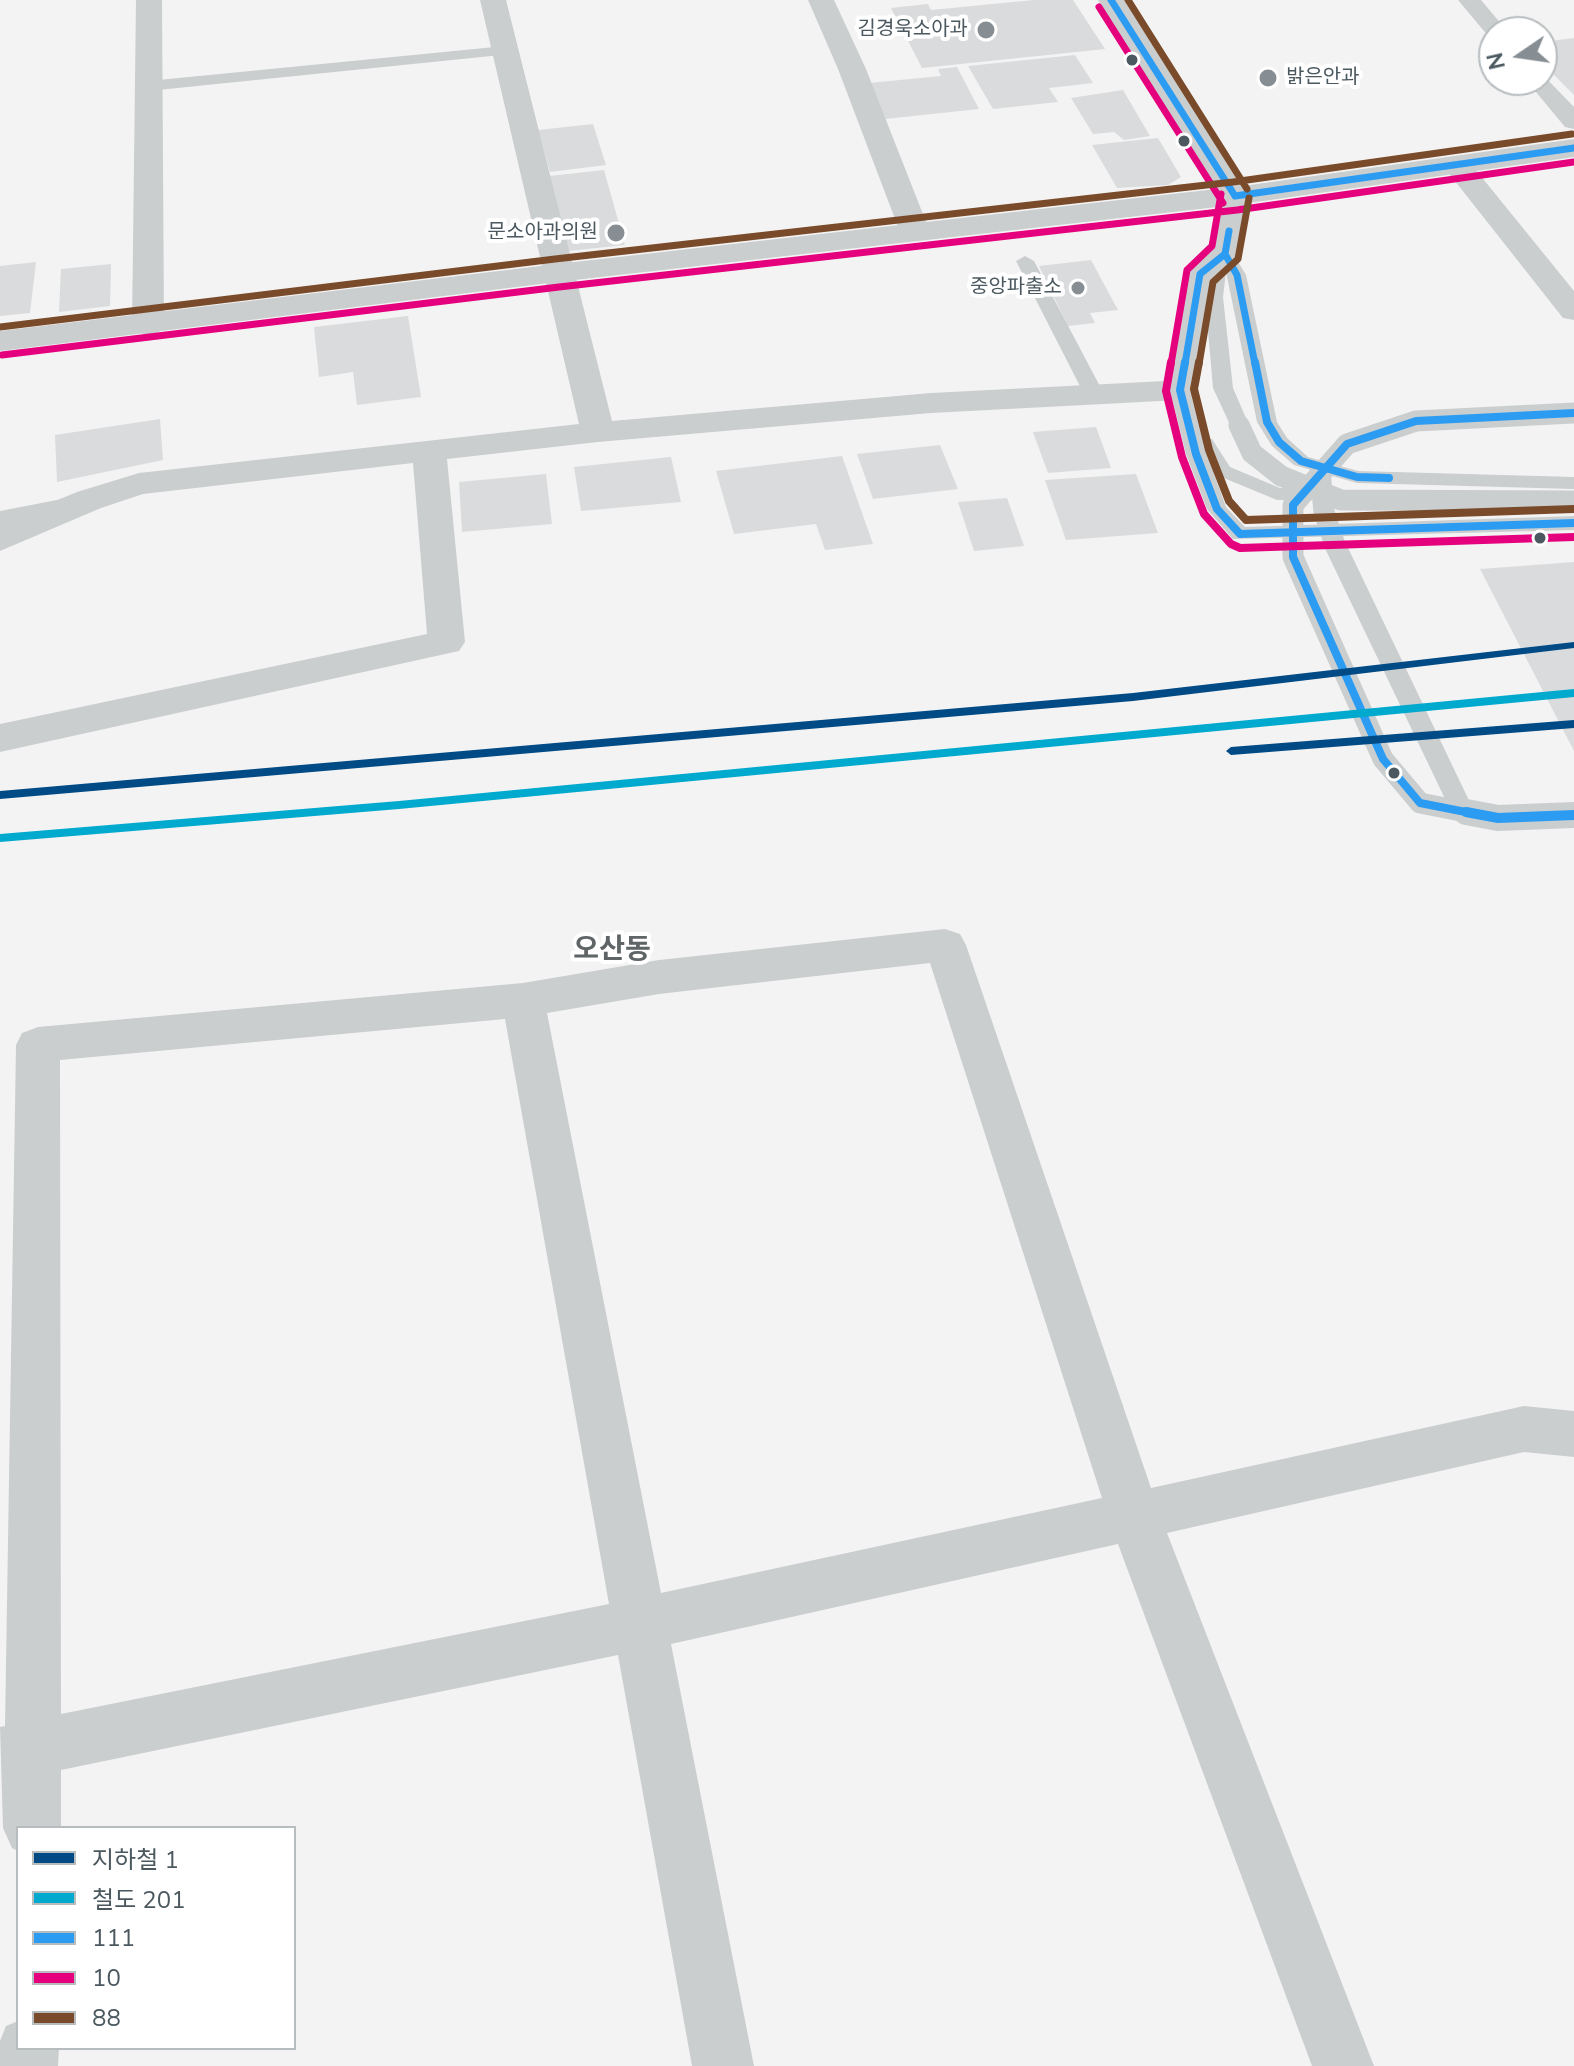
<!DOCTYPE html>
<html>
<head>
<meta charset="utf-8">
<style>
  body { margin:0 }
  #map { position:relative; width:1574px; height:2066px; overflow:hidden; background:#f4f3f3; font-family:"Nunito Sans","Noto Sans KR",sans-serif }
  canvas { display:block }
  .legend { position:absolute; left:16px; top:1826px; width:280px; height:224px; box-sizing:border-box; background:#fff; border:2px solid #b7bcbf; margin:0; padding:10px 14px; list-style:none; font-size:24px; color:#4b585f }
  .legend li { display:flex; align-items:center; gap:16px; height:40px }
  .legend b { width:40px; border:2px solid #b7bcbf }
  .north { position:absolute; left:1478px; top:16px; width:80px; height:80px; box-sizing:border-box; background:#fff; border:2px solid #b7bcbf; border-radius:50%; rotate:257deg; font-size:22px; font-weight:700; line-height:32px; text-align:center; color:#4b585f }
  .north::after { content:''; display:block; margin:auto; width:28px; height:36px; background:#868e93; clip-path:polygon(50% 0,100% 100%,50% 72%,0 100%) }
</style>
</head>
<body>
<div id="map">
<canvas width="1574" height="2066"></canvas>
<ul class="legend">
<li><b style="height:10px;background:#004a85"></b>지하철 1</li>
<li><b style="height:10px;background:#00a9ce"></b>철도 201</li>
<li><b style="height:10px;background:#2c9cf2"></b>111</li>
<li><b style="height:10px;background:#e5007d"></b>10</li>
<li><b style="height:10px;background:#7a4b2a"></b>88</li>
</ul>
<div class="north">N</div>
</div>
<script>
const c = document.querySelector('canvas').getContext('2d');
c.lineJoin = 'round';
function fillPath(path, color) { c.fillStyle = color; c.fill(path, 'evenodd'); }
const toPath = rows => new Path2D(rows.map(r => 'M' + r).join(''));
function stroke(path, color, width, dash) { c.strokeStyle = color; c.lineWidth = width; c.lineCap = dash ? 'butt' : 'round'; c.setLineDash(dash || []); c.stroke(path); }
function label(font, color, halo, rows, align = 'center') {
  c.font = font + ' "Nunito Sans","Noto Sans KR",sans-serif'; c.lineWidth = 8; c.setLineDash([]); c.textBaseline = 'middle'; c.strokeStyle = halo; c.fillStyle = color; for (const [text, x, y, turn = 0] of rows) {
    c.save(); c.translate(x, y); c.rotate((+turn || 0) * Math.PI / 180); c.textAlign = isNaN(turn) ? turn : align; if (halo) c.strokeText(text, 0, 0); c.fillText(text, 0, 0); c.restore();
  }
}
fillPath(toPath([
  [1034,0,1073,0,1105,49,922,68,891,8,928,4,931,10],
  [1574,38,1574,95,1542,63,1542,42],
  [1075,55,1093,83,1049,88,1058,102,993,109,968,66],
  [957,67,979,109,885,119,869,83,941,76,938,69],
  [1123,90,1150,136,1124,140,1114,132,1093,134,1071,98],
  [593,124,606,165,550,172,538,130],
  [1158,138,1181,177,1168,185,1117,188,1092,145],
  [604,170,625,245,568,251,549,176],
  [1091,260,1118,310,1090,313,1095,323,1068,326,1039,266],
  [36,262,30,313,0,316,0,266],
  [111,264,110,306,59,312,61,269],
  [408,316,421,397,357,405,353,372,319,377,314,327],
  [160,419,163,460,57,482,55,435],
  [1096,427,1111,468,1048,473,1033,432],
  [940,445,958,489,873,499,857,454],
  [842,456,873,544,825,550,816,524,734,534,716,471],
  [671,457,681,502,581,511,574,467],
  [546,474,552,524,462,532,459,482],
  [1136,474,1158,533,1066,540,1045,480],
  [1007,498,1024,546,974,551,958,502],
  [1574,562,1574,751,1480,569]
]), '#dadbdc');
fillPath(toPath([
  [505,46,511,48,511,54,148,91,140,86,148,81,505,46],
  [1225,249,1231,250,1246,275,1277,422,1287,438,1308,457,1358,471,1574,477,1574,489,1357,483,1294,465,1272,446,1257,422,1226,272,1223,297,1233,388,1249,425,1239,431,1232,429,1213,388,1205,297,1210,258,1225,249],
  [1025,256,1034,261,1104,394,1101,398,1087,398,1084,394,1016,261,1025,256],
  [1180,384,1190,390,1202,438,1212,439,1230,467,1280,488,1321,488,1331,494,1321,500,1277,500,1214,474,1226,507,1245,527,1574,516,1574,530,1233,539,1207,509,1186,454,1170,390,1180,384],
  [62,499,69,500,72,505,69,510,0,525,0,511,62,499]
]), '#cbcecf');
fillPath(toPath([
  [1458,0,1481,0,1508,32,1494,32,1494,38,1489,37,1458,0],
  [1542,74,1574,107,1574,129,1565,127,1526,80,1542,80,1542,74]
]), '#cbcecf');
fillPath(toPath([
  [136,0,162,0,164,325,159,332,148,335,137,332,132,325,136,0],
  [480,0,506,0,612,421,931,393,1165,381,1185,274,1210,251,1220,196,1225,190,1235,187,1245,190,1250,196,1240,254,1215,277,1196,390,1192,397,1180,400,931,413,598,442,447,459,465,642,459,651,0,752,0,724,427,634,413,463,143,494,101,508,0,551,0,524,4,522,77,492,139,473,579,424,480,0],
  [808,0,834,0,866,69,930,232,926,238,915,241,904,238,900,232,838,69,808,0],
  [1457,156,1467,159,1574,291,1574,320,1563,318,1447,171,1443,165,1447,159,1457,156],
  [945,929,960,934,966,945,1151,1488,1524,1406,1574,1411,1574,1457,1524,1452,1167,1533,1374,2066,1312,2066,1118,1544,671,1644,754,2066,692,2066,618,1655,61,1770,61,1828,18,1828,18,1851,12,1848,3,1828,0,1727,5,1726,16,1045,22,1033,38,1027,523,983,659,960,945,929],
  [930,963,1102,1498,661,1593,547,1013,659,994,930,963],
  [505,1019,609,1604,61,1714,60,1060,505,1019],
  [18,2021,18,2048,59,2048,58,2066,0,2066,0,2041,6,2026,18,2021]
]), '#cbcecf');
fillPath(toPath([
  [1098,0,1124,0,1243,186,1574,139,1574,157,1235,205,557,282,0,351,0,331,557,264,1216,189,1098,0]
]), '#cbcecf');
stroke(toPath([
  [1239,425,1252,453,1281,476,1341,500,1574,501],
  [1320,471,1324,512,1335,545,1462,810],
  [1476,814,1420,803,1383,759,1293,557,1293,505,1347,444,1416,421,1574,413]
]), '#cbcecf', 21);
stroke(toPath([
  [1466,812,1498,818,1574,815]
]), '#cbcecf', 26);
stroke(toPath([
  [1111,0,1235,196],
  [1235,196,1574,148],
  [1229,231,1225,254,1237,275,1255,364],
  [1185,364,1200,274,1225,254]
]), '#2c9cf2', 7);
stroke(toPath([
  [1185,362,1180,390,1196,454,1217,509,1240,534,1574,523],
  [1255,362,1267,422,1279,442,1301,461,1357,477,1389,478],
  [1476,814,1420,803,1383,759,1293,557,1293,505,1347,444,1416,421,1574,413]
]), '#2c9cf2', 8);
stroke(toPath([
  [1466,812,1498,818,1574,815]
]), '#2c9cf2', 10);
stroke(toPath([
  [1099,7,1223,203],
  [2,355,559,287,1237,210,1574,162],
  [1171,364,1187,270,1212,246,1221,194]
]), '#e5007d', 7);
stroke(toPath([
  [1171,362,1166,391,1182,457,1204,514,1231,544,1240,548,1574,537]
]), '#e5007d', 8);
stroke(toPath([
  [1128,0,1247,189],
  [0,327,555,259,1233,182,1572,134],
  [1199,364,1213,282,1238,259,1249,198]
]), '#7a4b2a', 7);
stroke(toPath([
  [1199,362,1194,389,1209,450,1229,501,1246,520,1574,509]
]), '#7a4b2a', 8);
fillPath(toPath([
  [1574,689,1574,697,399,809,0,842,0,834,399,801,1574,689]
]), '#00a9ce');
fillPath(toPath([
  [1574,642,1574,648,1133,701,0,799,0,791,1133,693,1574,642],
  [1574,720,1574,728,1231,755,1226,751,1231,747,1574,720]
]), '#004a85');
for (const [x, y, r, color] of [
  [986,30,10,"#868e93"],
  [1132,60,7,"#4b585f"],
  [1268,78,10,"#868e93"],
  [1184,141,7,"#4b585f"],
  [616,233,10,"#868e93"],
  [1078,288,8,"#868e93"],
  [1540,538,7,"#4b585f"],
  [1394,773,7,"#4b585f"]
]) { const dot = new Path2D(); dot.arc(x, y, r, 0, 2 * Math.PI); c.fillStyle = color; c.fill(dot); stroke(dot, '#fff', 3); }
label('20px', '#4b585f', '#fff', [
  ["김경욱소아과",968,30],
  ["밝은안과",1286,78,"left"],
  ["문소아과의원",598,233],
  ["중앙파출소",1062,288]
], 'right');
label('bold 28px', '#5f6467', '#fff', [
  ["오산동",612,951]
]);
</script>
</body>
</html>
